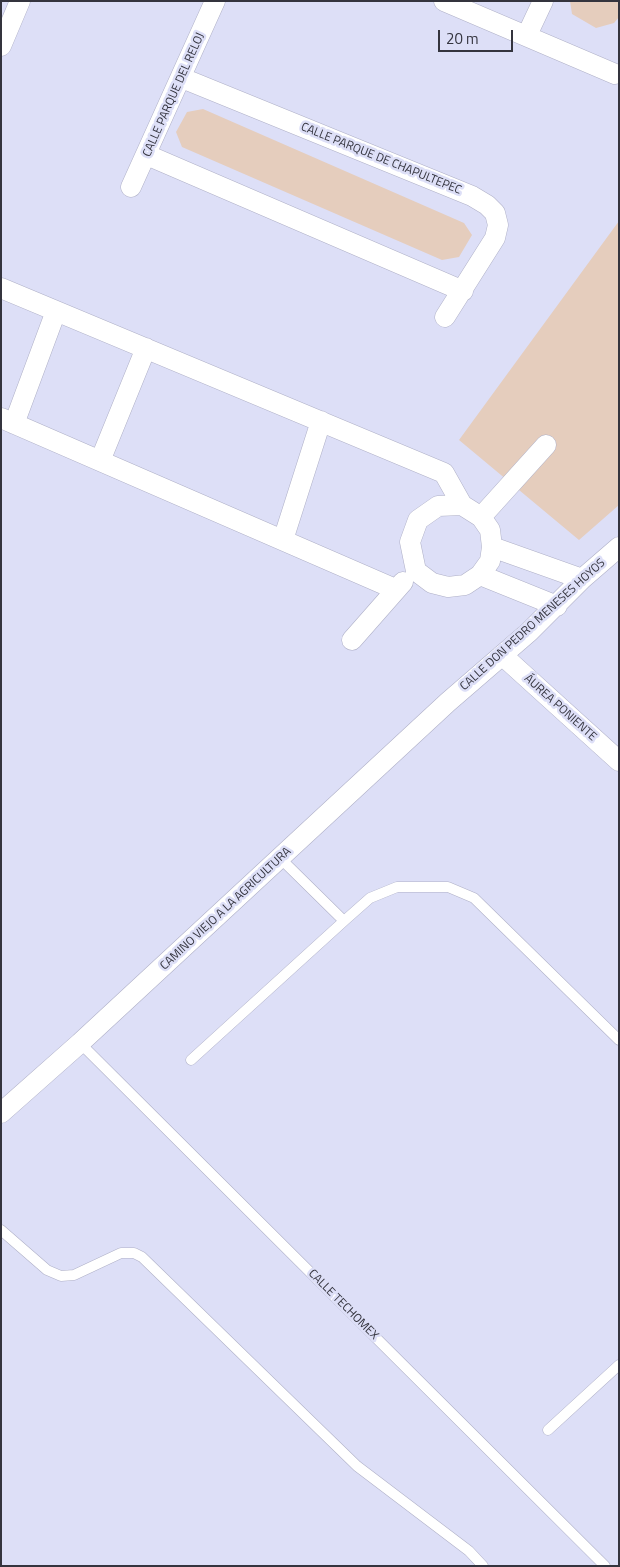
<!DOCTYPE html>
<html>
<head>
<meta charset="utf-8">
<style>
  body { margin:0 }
  #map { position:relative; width:620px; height:1567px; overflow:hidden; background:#dddff7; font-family:"Titillium Web",sans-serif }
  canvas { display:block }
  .frame { position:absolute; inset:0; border:2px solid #34343e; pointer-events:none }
  .scale { position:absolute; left:438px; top:30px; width:75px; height:22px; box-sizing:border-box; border:2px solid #34343e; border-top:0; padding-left:6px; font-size:15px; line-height:18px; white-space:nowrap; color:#34343e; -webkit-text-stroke:4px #dddff7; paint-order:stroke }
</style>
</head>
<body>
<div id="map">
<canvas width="620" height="1567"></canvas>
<div class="frame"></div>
<div class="scale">20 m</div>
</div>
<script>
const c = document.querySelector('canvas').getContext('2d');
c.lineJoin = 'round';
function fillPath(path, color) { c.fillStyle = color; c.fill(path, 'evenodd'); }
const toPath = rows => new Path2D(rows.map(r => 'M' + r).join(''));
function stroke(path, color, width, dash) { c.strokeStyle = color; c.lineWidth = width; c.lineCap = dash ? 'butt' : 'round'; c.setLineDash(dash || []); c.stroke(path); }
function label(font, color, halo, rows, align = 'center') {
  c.font = font + ' "Titillium Web",sans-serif'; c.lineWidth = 5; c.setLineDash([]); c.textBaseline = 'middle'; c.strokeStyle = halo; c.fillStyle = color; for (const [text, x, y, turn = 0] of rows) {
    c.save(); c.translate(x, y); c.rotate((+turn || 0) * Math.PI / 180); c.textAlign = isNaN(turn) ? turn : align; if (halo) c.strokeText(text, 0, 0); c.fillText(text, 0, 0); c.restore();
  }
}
fillPath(toPath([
  [570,1,619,1,619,17,614,23,596,28,572,14],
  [203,109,464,223,472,235,459,257,442,260,182,147,176,132,187,112],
  [619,221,619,505,579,540,459,440]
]), '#e5cdbd');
const lane = toPath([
  [281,859,344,921,370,898,397,887,448,887,474,898,619,1040],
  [80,1043,605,1566],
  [191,1060,344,921],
  [1,1230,47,1270,61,1276,74,1275,121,1253,134,1253,142,1257,357,1466,469,1551,483,1566],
  [548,1430,619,1365]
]);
const street = toPath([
  [444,1,615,74],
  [527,35,543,1],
  [1,46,20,1],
  [182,78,472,196,487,205,495,213,498,225,495,238,445,317],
  [147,155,463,291],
  [131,187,215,1],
  [1,288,444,473,462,505],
  [1,418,395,589],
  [14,424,56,311],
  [100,461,146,348],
  [462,505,481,517,490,530,492,547,490,561,480,575,465,585,448,587,432,583,416,571,410,542,418,520,438,506,462,505],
  [481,517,546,445],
  [283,540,321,421],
  [492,547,582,579],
  [480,575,557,606],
  [352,640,403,582],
  [502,655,619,761],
  [1,1113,80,1043,448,702,529,632,582,579,619,547]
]);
stroke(lane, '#afb0c7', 11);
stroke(street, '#afb0c7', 21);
stroke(lane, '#fff', 10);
stroke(street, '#fff', 20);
label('12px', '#34343e', '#dddff7', [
  ["CALLE PARQUE DEL RELOJ",174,95,-66],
  ["CALLE PARQUE DE CHAPULTEPEC",381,159,22],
  ["CALLE DON PEDRO MENESES HOYOS",533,625,-42],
  ["ÁUREA PONIENTE",560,708,42],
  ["CAMINO VIEJO A LA AGRICULTURA",226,909,-43],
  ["CALLE TECHOMEX",343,1305,45]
]);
</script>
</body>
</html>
